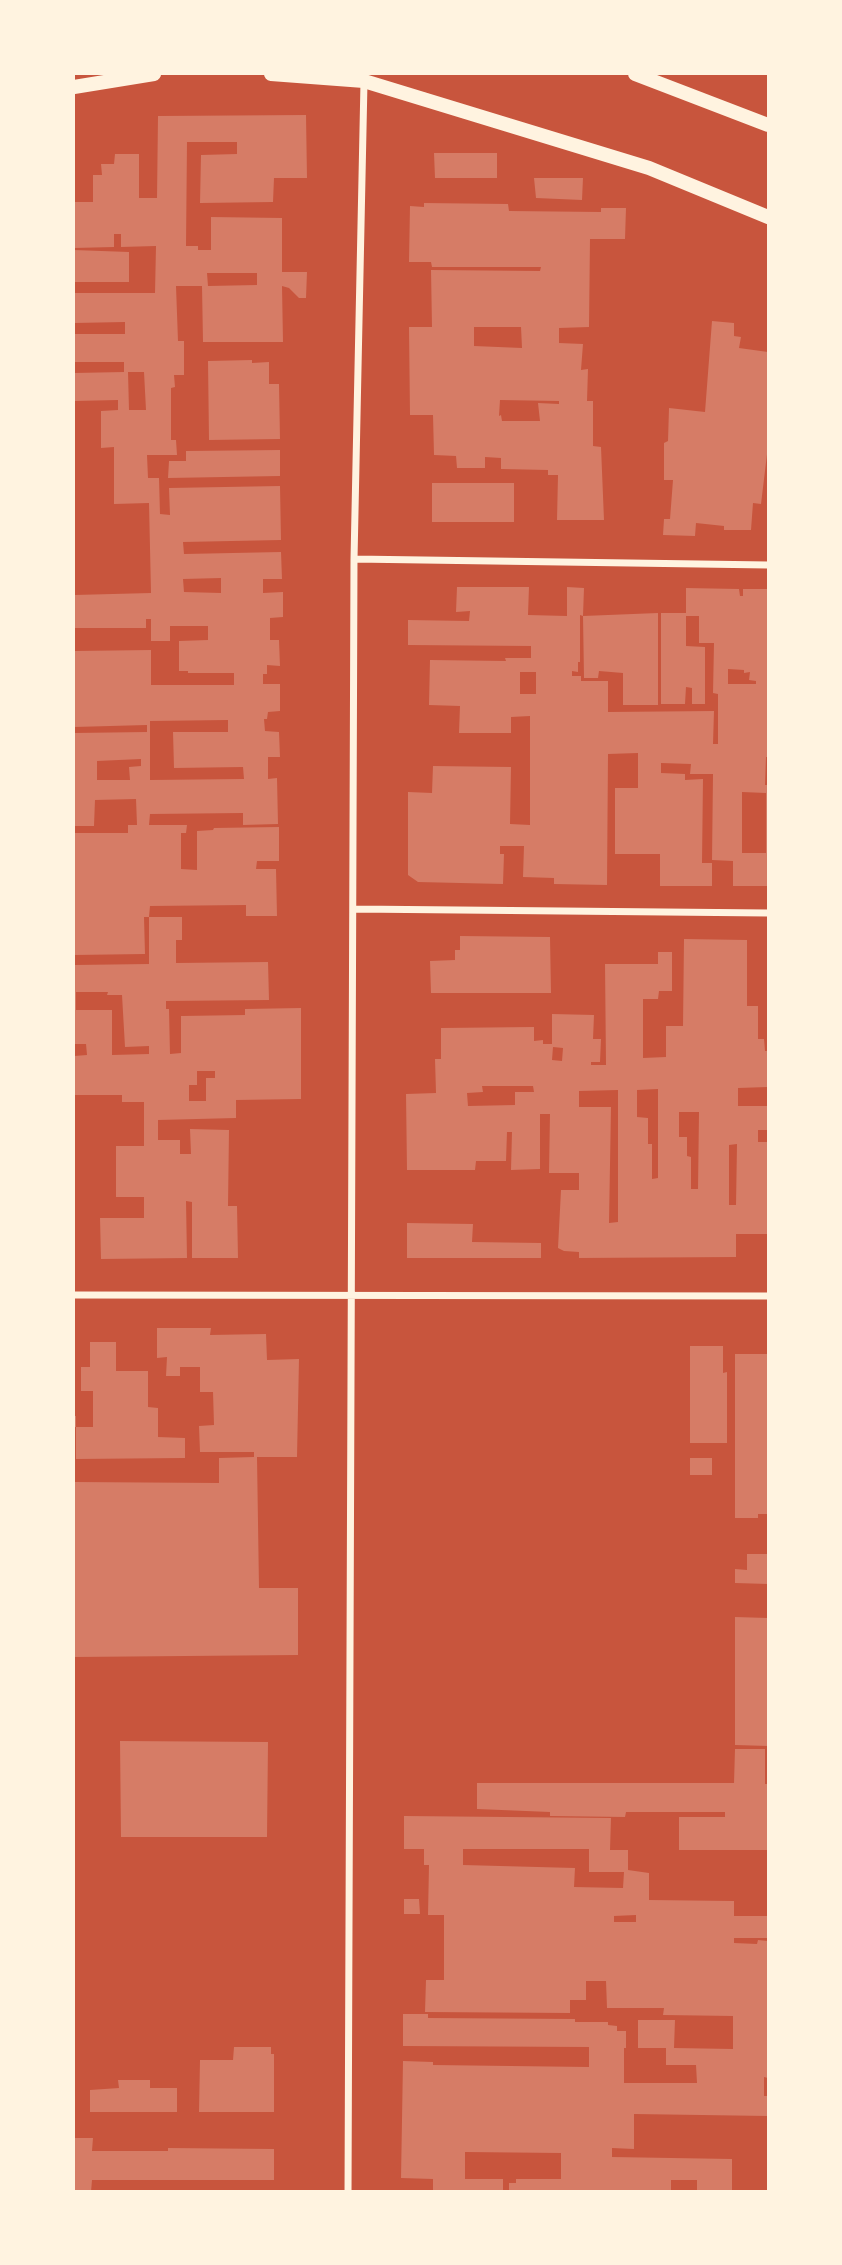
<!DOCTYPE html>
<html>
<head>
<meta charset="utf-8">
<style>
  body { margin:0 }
  #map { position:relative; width:842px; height:2265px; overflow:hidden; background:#c8553d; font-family:"Fira Sans",sans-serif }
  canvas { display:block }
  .frame { position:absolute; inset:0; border:75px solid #fff3e0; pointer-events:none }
</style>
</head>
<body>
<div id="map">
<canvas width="842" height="2265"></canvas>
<div class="frame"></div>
</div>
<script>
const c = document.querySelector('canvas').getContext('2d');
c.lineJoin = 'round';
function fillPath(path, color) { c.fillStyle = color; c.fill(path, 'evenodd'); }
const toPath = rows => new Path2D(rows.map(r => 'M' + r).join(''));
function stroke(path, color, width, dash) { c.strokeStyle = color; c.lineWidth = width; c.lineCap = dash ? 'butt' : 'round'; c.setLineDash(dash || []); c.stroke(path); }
fillPath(toPath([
  [306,115,307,178,274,178,273,202,200,203,201,155,237,154,237,142,187,142,186,246,198,246,198,250,211,250,211,217,282,218,282,272,307,272,306,298,299,298,289,288,282,286,283,342,203,342,202,286,176,286,178,341,184,341,184,375,174,375,175,387,171,388,171,440,176,440,177,455,147,455,148,478,159,478,160,514,170,515,169,488,280,486,281,540,183,542,184,554,281,552,282,579,263,579,263,593,283,592,283,617,270,618,270,640,279,640,280,666,267,665,267,674,263,674,263,684,280,684,280,711,268,712,267,719,264,719,265,731,279,732,280,757,268,757,268,779,277,778,278,824,243,825,243,813,150,814,149,825,187,825,186,833,181,833,181,869,197,870,197,831,213,830,214,828,279,827,279,861,257,861,256,869,276,869,277,916,246,916,246,905,150,906,149,917,182,917,182,940,176,940,176,963,268,962,269,1000,166,1001,166,1009,169,1009,170,1054,181,1053,181,1016,245,1015,245,1009,301,1008,301,1099,236,1100,236,1118,158,1120,158,1140,180,1140,180,1154,191,1154,190,1129,229,1130,228,1206,237,1206,238,1258,192,1258,192,1202,186,1201,187,1258,101,1259,100,1218,144,1218,144,1197,116,1197,116,1146,144,1146,144,1102,122,1102,122,1095,74,1095,74,1056,87,1055,86,1044,74,1044,74,965,149,964,149,917,144,917,145,954,74,955,74,833,128,833,128,825,137,825,136,799,95,800,94,826,74,826,74,733,147,732,147,725,74,727,74,651,151,650,151,685,234,685,234,673,188,673,188,671,179,671,179,641,208,640,208,626,170,626,170,641,151,641,151,619,146,619,146,628,74,628,74,595,151,593,149,503,114,504,114,447,101,448,101,411,118,410,118,400,74,401,74,373,124,372,124,362,74,362,74,334,125,334,125,322,74,323,74,293,155,293,156,246,121,247,121,234,114,234,114,247,74,248,74,202,93,202,93,175,102,175,101,164,114,164,115,154,139,154,139,198,157,198,158,116],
  [207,273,257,273,257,285,208,286],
  [128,372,144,372,146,410,129,410],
  [221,578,221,593,184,592,183,579],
  [228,720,228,732,173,732,174,768,243,767,244,779,150,780,150,721],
  [141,759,141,766,129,767,130,780,97,780,97,761],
  [76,992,108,992,107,995,122,995,125,1047,149,1046,149,1054,112,1055,112,1010,76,1010],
  [197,1071,215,1071,215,1078,206,1078,206,1101,189,1101,189,1085,197,1085],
  [434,153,497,153,497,178,435,178],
  [534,178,583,178,582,200,536,198],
  [424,203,508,204,509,211,601,212,601,208,626,208,625,239,590,239,589,327,559,328,559,343,583,344,581,370,588,369,587,401,593,401,593,446,601,447,604,520,557,520,558,475,548,475,548,470,501,469,501,458,485,457,485,468,457,468,456,456,434,455,433,415,410,415,409,327,432,327,431,270,540,271,541,267,432,267,431,262,409,262,410,206,424,207],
  [474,327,521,327,522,348,474,346],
  [500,400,559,401,559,404,538,403,540,421,502,421,501,415,499,416],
  [74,250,129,252,129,282,74,282],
  [712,321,734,323,734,336,741,337,739,348,768,352,768,446,761,504,753,503,751,530,724,530,724,526,696,523,695,536,663,535,664,519,670,519,673,480,664,480,664,443,668,441,669,408,705,412],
  [252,360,252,363,269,362,269,384,279,384,280,439,209,440,208,361],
  [280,450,280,476,168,478,169,461,186,461,186,451],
  [432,483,514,483,514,522,432,522],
  [457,587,529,587,528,615,567,616,567,587,584,588,583,616,580,615,580,662,578,662,578,672,572,671,572,676,581,676,581,681,608,681,608,712,714,711,713,744,718,744,718,694,713,693,714,643,699,643,699,616,686,616,686,646,705,647,705,704,692,704,692,688,686,687,685,704,661,704,661,613,686,613,686,588,739,589,740,596,743,596,743,589,767,589,768,757,766,757,765,785,768,785,768,886,733,886,733,861,712,860,713,774,690,774,691,764,661,763,661,773,685,774,685,780,703,779,702,863,712,863,712,886,660,886,660,854,615,854,615,788,638,788,638,753,608,754,607,885,554,884,554,878,523,877,524,846,500,846,500,854,504,854,503,884,418,882,408,875,408,792,432,793,433,766,511,767,510,824,530,825,530,716,511,717,511,733,459,733,460,706,429,705,430,660,506,661,505,658,531,658,531,646,408,645,408,620,469,621,470,611,456,612],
  [728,669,744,670,744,673,750,672,749,680,756,681,756,684,728,684],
  [520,672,536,672,536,694,520,694],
  [742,792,766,793,766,853,742,853],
  [658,613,658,705,623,705,623,673,599,671,598,678,584,678,583,616],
  [460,936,550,937,551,993,431,993,430,961,455,960,455,950,460,950],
  [684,939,747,940,747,1006,758,1006,758,1039,764,1039,765,1051,768,1051,768,1087,738,1088,738,1106,767,1106,767,1130,758,1130,758,1142,768,1142,768,1234,736,1234,736,1257,579,1258,579,1252,564,1251,558,1248,561,1190,579,1190,579,1173,549,1173,550,1114,540,1114,540,1169,511,1170,512,1132,507,1132,506,1161,476,1161,475,1170,407,1170,406,1094,436,1093,435,1059,441,1059,441,1028,534,1027,534,1041,543,1040,543,1044,552,1044,552,1014,594,1015,593,1039,601,1039,600,1062,591,1062,591,1065,606,1065,605,964,658,964,658,952,672,952,672,991,659,991,658,999,643,999,643,1058,666,1057,666,1026,683,1026],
  [553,1047,563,1048,562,1061,552,1060],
  [482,1086,533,1086,534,1092,515,1092,515,1105,468,1106,467,1093,483,1092],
  [658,1089,658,1178,652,1179,652,1144,648,1144,648,1118,637,1117,637,1090],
  [618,1090,618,1222,609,1223,611,1107,579,1107,579,1091],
  [679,1112,699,1112,698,1189,691,1189,691,1157,687,1156,687,1137,679,1137],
  [737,1144,736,1205,729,1205,729,1145],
  [407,1223,473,1224,472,1242,541,1243,541,1258,407,1258],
  [157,1328,211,1328,210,1335,266,1334,267,1360,299,1359,297,1457,257,1457,259,1588,298,1588,298,1655,74,1657,74,1482,219,1483,219,1458,254,1457,254,1452,200,1452,199,1426,214,1425,213,1392,200,1392,200,1367,180,1367,180,1376,166,1376,167,1357,157,1358],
  [90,1342,116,1342,116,1371,148,1371,148,1407,158,1408,158,1437,185,1438,185,1458,76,1459,76,1427,74,1427,74,1416,76,1416,76,1427,93,1427,93,1391,81,1391,81,1367,90,1367],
  [690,1346,723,1346,723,1373,727,1372,727,1443,690,1443],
  [735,1354,768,1354,768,1514,758,1514,758,1518,735,1518],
  [690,1458,712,1458,712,1475,690,1475],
  [747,1554,768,1554,768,1584,735,1583,735,1569,747,1570],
  [735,1617,768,1618,768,1746,735,1745],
  [120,1741,268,1742,267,1837,121,1837],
  [735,1749,765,1749,765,1784,768,1784,768,1850,679,1850,679,1817,725,1817,725,1812,626,1812,625,1817,550,1816,550,1812,477,1809,477,1783,734,1783],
  [404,1816,611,1818,610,1850,628,1850,628,1870,649,1873,649,1900,734,1901,734,1916,768,1916,768,1938,734,1938,734,1943,757,1944,758,1940,768,1941,768,2078,764,2077,764,2096,768,2096,768,2116,634,2114,634,2149,612,2148,612,2157,732,2159,732,2192,697,2192,697,2180,671,2180,671,2192,509,2192,509,2183,516,2183,516,2179,561,2179,561,2153,465,2152,465,2179,503,2179,503,2192,433,2192,433,2179,401,2178,403,2061,433,2062,433,2065,589,2067,589,2047,403,2046,403,2014,428,2014,428,2018,575,2019,575,2022,608,2022,608,2025,617,2026,617,2031,626,2031,626,2048,624,2048,624,2083,697,2083,696,2065,666,2065,666,2048,638,2048,638,2020,675,2020,674,2048,733,2049,733,2016,663,2015,664,2008,607,2008,606,1981,586,1981,586,2000,570,2000,570,2013,425,2012,426,1980,444,1980,444,1915,428,1915,429,1865,424,1865,424,1849,404,1849],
  [463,1849,589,1849,589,1872,624,1872,623,1888,574,1887,575,1868,463,1865],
  [636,1915,636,1922,614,1922,614,1916],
  [404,1899,419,1899,420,1914,404,1914],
  [234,2047,271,2047,271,2054,274,2054,274,2112,199,2112,200,2060,233,2060],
  [118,2080,150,2080,150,2088,177,2088,177,2112,90,2112,90,2090,119,2088],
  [74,2138,93,2138,92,2151,168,2151,168,2148,274,2149,274,2180,92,2180,91,2192,74,2192]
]), '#d67c66');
stroke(toPath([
  [354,559,768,565],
  [355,909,768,913],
  [74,1295,768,1296],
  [348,2192,354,559,364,82]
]), '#fff3e0', 7);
stroke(toPath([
  [271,74,364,81,649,168,768,217],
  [635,74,768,125],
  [74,87,154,74]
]), '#fff3e0', 14);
</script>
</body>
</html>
